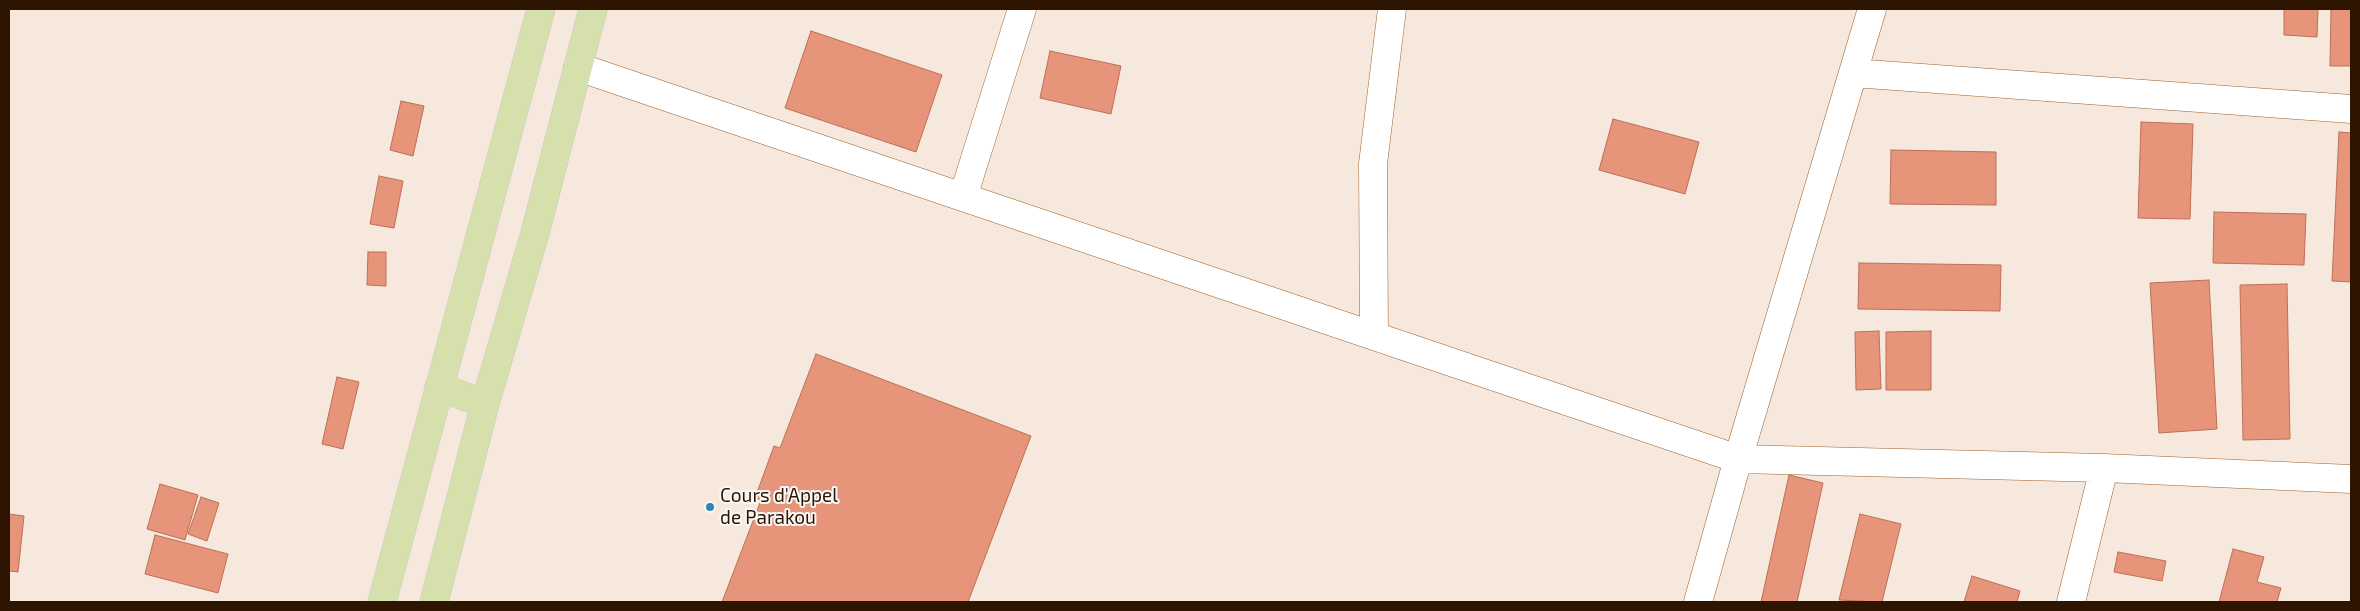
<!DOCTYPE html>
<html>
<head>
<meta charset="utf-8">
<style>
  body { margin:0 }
  #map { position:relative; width:2360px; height:611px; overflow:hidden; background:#f6e8dd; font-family:"Exo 2",sans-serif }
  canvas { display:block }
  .frame { position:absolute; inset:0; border:10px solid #2e1501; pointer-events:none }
</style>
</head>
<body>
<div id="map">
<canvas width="2360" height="611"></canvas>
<div class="frame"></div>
</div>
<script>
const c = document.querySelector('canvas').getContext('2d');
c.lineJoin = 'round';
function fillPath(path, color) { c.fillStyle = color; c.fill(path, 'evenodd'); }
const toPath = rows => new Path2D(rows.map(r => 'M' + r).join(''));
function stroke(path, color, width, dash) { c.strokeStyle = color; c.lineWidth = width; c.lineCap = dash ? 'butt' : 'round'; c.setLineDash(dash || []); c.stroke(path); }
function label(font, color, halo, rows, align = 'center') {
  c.font = font + ' "Exo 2",sans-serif'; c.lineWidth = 4; c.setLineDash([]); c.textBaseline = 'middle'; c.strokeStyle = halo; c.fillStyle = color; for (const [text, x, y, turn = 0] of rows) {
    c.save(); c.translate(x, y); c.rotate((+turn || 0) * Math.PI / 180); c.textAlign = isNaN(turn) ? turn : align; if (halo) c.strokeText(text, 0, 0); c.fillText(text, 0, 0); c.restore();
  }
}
const building = toPath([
  [2284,9,2318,9,2317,37,2284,35,2284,9],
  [2331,9,2351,9,2351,66,2330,66,2331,9],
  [811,31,942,75,916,152,785,108,811,31],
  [1050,51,1121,66,1111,114,1040,98,1050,51],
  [401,101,424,106,413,156,390,150,401,101],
  [1613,119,1699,142,1685,194,1599,170,1613,119],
  [2141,122,2193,124,2190,219,2138,218,2141,122],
  [2339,132,2351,133,2351,282,2332,281,2339,132],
  [1891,150,1996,152,1996,205,1890,204,1891,150],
  [379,176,403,181,394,228,370,224,379,176],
  [2214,212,2306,214,2304,265,2213,263,2214,212],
  [368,252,386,252,386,286,367,285,368,252],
  [1859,263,2001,265,2000,311,1858,309,1859,263],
  [2209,280,2217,429,2159,433,2150,283,2209,280],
  [2287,284,2290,439,2243,440,2240,285,2287,284],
  [1879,331,1881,389,1856,390,1855,332,1879,331],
  [1931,331,1931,390,1886,390,1886,332,1931,331],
  [816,354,1031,436,968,602,722,602,761,500,755,498,774,446,780,448,816,354],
  [337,377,359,382,343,449,322,444,337,377],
  [1789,475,1823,483,1801,584,1797,602,1761,602,1789,475],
  [160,484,198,495,185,540,147,529,160,484],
  [201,497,219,503,207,541,188,534,201,497],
  [9,514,24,516,18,572,9,571,9,514],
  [1860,514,1901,524,1882,602,1839,600,1860,514],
  [155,535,228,554,218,593,145,574,155,535],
  [2233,549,2264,557,2257,582,2281,588,2277,602,2219,602,2233,549],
  [2118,552,2166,561,2162,581,2114,572,2118,552],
  [1972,576,2020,591,2017,602,1964,602,1972,576]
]);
fillPath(building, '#e6947a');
stroke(building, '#bd6f55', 1);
const minor = toPath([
  [578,67,1738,459,2104,468,2351,479],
  [1853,73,2351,109],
  [963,197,1022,9],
  [1374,336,1373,164,1392,9],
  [1698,602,1738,459,1872,9],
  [2071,602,2104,468]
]);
const primary = toPath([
  [439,387,485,404],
  [382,602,541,9],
  [434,602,485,404,535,233,593,9]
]);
stroke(minor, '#a0622c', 29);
stroke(primary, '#cdc7c2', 29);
stroke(minor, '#fff', 28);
stroke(primary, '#d6e0ac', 28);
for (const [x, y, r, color] of [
  [710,507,5,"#3184b4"]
]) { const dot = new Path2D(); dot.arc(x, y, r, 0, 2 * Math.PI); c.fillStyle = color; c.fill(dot); stroke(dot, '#f8f8f8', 2); }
label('19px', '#2e1501', '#f8f8f8', [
  ["Cours d'Appel",720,496],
  ["de Parakou",720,518]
], 'left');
</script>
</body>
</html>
